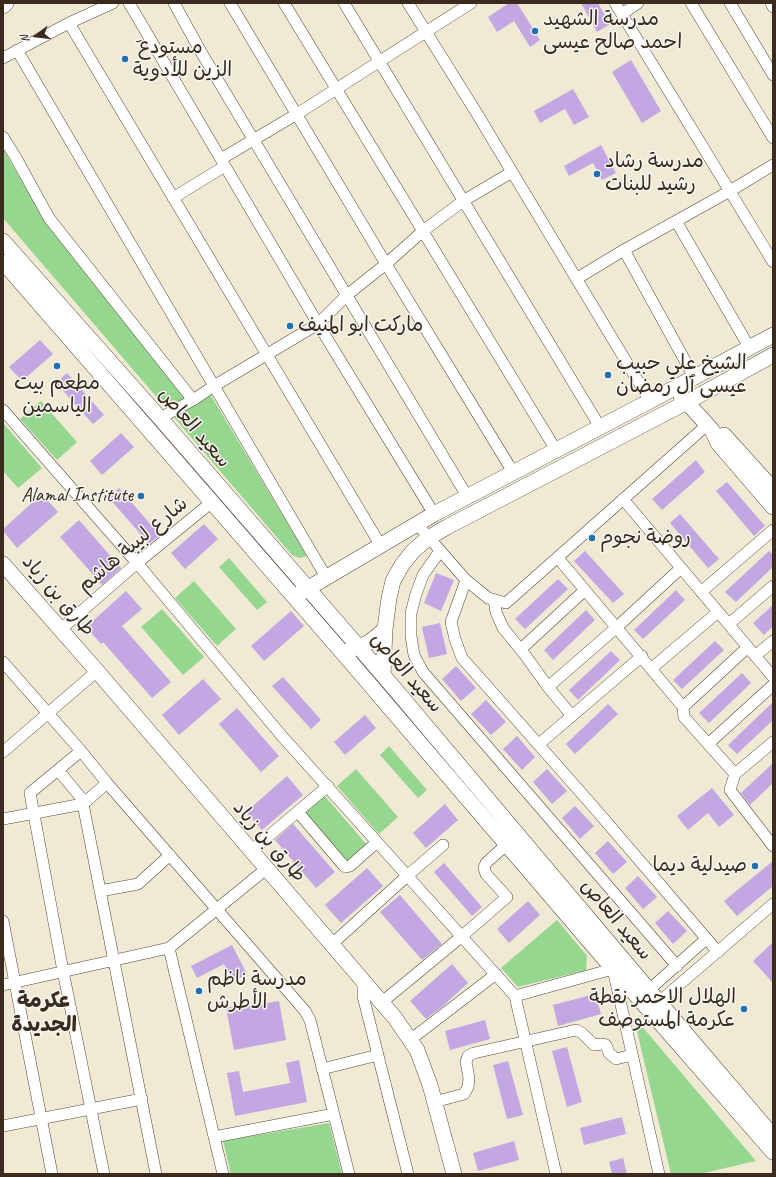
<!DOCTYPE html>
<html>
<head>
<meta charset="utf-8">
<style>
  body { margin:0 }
  #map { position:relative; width:776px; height:1177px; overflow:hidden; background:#f0e9d4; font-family:Caveat,sans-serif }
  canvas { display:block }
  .frame { position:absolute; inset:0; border:4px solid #3b2a1e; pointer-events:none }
  .north { position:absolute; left:16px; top:16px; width:40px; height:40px; -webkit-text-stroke:3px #f6f6f2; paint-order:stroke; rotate:255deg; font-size:11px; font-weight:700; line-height:16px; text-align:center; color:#3b2a1e }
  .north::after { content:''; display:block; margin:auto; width:14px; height:18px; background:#3b2a1e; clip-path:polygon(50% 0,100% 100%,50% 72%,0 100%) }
</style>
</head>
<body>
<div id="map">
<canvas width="776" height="1177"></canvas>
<div class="frame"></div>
<div class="north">N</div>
</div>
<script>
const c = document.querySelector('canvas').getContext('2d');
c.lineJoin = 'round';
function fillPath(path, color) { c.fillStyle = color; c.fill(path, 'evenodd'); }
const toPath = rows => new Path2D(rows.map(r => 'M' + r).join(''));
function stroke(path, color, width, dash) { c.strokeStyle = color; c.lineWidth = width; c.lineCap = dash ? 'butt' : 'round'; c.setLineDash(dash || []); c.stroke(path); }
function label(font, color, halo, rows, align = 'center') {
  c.font = font + ' Caveat,"Playpen Sans Arabic",sans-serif'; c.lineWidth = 3; c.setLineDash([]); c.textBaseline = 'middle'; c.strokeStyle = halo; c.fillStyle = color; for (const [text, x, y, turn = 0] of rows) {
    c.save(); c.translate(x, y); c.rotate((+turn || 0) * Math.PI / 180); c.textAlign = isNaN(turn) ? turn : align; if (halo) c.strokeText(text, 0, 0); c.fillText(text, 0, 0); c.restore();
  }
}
fillPath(toPath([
  [3,149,45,221,194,404,210,394,307,556,299,558,292,555,3,218],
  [41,401,77,442,57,460,20,419],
  [3,423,42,468,18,488,3,471],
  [229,558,267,602,257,610,219,567],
  [194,581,236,629,217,646,175,598],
  [162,609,204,657,183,675,141,627],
  [389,746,427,790,418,798,380,755],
  [356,769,398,817,379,834,337,786],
  [324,795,367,845,347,862,305,812],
  [557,920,587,956,586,970,518,987,501,968],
  [640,1024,756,1161,699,1174,671,1174,636,1027],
  [329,1123,342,1174,231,1174,223,1141]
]), '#95d78f');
fillPath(toPath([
  [509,3,517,3,540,40,530,47,514,21,497,32,488,17],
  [581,3,598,3,610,24,597,32],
  [631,60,661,111,642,123,612,72],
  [573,89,589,117,574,125,565,109,540,123,534,111],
  [601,145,616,173,602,180,593,163,569,176,564,166],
  [40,340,53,354,22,381,9,367],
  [67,373,104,415,93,424,56,383],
  [121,433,134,447,102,475,90,461],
  [696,460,705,472,662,510,652,499],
  [727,482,765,526,754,536,716,491],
  [119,488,160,535,149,544,109,498],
  [42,494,58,512,17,548,3,531,3,529],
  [680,514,719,559,708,568,670,523],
  [79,520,121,568,102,585,60,537],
  [204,524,218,539,185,569,171,553],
  [585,551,624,594,613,603,574,561],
  [769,551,773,555,773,567,736,602,725,592],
  [436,573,454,580,441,611,424,603],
  [558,579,568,589,525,629,515,619],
  [676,590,685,600,643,639,634,630],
  [126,591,142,609,122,626,171,682,152,698,103,642,101,644,86,627],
  [773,605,773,626,764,635,753,623],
  [586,610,595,620,553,660,544,650],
  [291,611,304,626,264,661,251,646],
  [440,623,447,654,429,658,422,627],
  [715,641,724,650,682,689,673,680],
  [611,651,620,660,578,700,569,690],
  [456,666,476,688,461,701,442,679],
  [742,673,751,683,709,723,699,713],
  [283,677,321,720,311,729,272,686],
  [203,679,221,699,179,735,162,715],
  [486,700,506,722,491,735,471,714],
  [773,702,773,720,737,754,728,745],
  [608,704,618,714,575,754,566,744],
  [237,708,279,756,261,772,219,724],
  [365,715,376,728,345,755,334,742],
  [517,736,535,757,522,770,503,749],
  [773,763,773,783,750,805,741,793],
  [547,769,567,791,552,804,533,782],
  [287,776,303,795,262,830,246,812],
  [712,788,734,815,719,827,708,813,688,830,677,816],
  [445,804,458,820,426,848,413,833],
  [575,806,594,826,580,839,562,818],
  [293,824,335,872,316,888,275,840],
  [608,841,627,862,613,874,595,853],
  [773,861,773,886,737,916,724,901],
  [444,863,482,907,472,916,434,872],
  [367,868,383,886,341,923,325,905],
  [638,876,657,897,643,909,625,888],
  [400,895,442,944,422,960,380,912],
  [528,901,540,915,509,943,497,929],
  [668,911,687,931,673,944,655,923],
  [773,942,773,983,753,961],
  [232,945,247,974,233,982,224,964,197,978,191,966],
  [452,964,468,983,443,1006,426,1019,410,1001],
  [595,994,601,1014,558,1026,553,1005],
  [279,1001,286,1040,234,1050,226,1008,249,1004,249,1006],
  [485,1020,490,1039,450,1050,445,1031],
  [567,1047,582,1102,567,1107,552,1051],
  [299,1060,307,1102,235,1116,227,1073,239,1071,243,1092,290,1083,286,1063],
  [508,1061,523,1115,507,1119,493,1065],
  [622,1117,626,1134,584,1145,580,1128],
  [514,1141,519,1160,478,1171,473,1153],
  [623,1158,627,1174,612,1174,609,1162]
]), '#c2a7e3');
const street = toPath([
  [129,3,318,324,434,514],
  [174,3,201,52,467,496],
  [230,3,386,264,513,472],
  [284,3,556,450],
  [344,3,600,427],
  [408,3,476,112,650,401],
  [615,3,773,262],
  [691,3,773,138],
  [730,3,773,75],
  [771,3,773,7],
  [622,14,638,3],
  [69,23,381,546],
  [17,50,326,577],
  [3,58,69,23,113,3],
  [3,137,16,158,49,218,193,400],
  [221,159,297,114,471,3],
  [173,198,225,166],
  [676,221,749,347],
  [624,250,694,377],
  [576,279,624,250,730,191,773,165],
  [3,410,137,563,281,735,515,996,556,1174],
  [160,418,193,400,214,386,318,324,347,295,386,264,423,231,463,201,512,172],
  [623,499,773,677],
  [417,524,466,580,488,598,506,603,707,425],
  [440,551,423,575,416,594,411,613,411,636,414,655,423,672,677,966],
  [558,558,683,707,684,717,735,774,730,790,773,846],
  [466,580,451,622,455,639,462,658,591,804,718,952],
  [701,592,773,530],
  [494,600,496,612,503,628,525,655,548,687,617,627,681,568],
  [729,624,773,586],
  [60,630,137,563,212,502],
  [521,649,585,590],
  [755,656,773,641],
  [3,662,81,751,107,783,305,1011,310,1020,349,1174],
  [652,668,718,612],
  [548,687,572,716],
  [683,707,748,647],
  [539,744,642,656],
  [708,744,773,685],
  [81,751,30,793,63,971,104,1174],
  [3,752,97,671],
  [735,774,773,742],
  [107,783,83,804,156,1174],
  [298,812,344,866,346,867,350,866,377,842],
  [3,819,83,804,82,799,58,770],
  [251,851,328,786],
  [100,891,138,884,170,855],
  [3,921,52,1174],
  [331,945,407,876,443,845],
  [169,948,223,1174],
  [363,981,363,996,408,1174],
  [3,985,169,948,266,869],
  [649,990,706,939],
  [515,996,613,969,659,1174],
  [659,1002,773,904],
  [381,1003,461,937,507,897,486,874,484,868,486,863,506,845],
  [410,1040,496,974],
  [322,1069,378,1055],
  [434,1102,464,1094,468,1087,469,1078,466,1062,468,1056,474,1053,576,1030,582,1033,594,1045,601,1044,606,1045,609,1053,616,1059,632,1055],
  [3,1126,142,1099],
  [214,1137,334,1114]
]);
const secondary = toPath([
  [3,241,160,418,383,675,659,1002,773,1136],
  [3,262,342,652,613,969,773,1152],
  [681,396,712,430,718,443,773,507],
  [724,435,773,489],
  [3,564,97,671,395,1018,417,1050,430,1085,454,1174],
  [300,593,434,514,650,401,773,335],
  [350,650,368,643,376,637,385,629],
  [383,675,385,629,389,598,393,581,402,565,413,551,428,538,447,527,687,402,773,355]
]);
const primary = toPath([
  [3,5,5,3]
]);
stroke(street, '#564739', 12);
stroke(secondary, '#564739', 16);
stroke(primary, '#564739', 18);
stroke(street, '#fff', 11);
stroke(secondary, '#fff', 15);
stroke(primary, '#fff', 17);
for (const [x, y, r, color] of [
  [535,31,4,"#1f6fb2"],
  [125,59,4,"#1f6fb2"],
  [597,174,4,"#1f6fb2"],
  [290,326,4,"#1f6fb2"],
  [57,366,4,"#1f6fb2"],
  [608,375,4,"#1f6fb2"],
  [141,496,4,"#1f6fb2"],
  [592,538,4,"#1f6fb2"],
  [755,866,4,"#1f6fb2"],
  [199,991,4,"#1f6fb2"],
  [744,1009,4,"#1f6fb2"]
]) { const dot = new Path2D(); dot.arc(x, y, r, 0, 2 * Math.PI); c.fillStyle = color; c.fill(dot); stroke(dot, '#f6f6f2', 1.5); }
label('20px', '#3b2a1e', '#f6f6f2', [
  ["مدرسة الشهيد",543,20],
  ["احمد صالح عيسى",543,43],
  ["َ مستودع",133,48],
  ["الزين للأدوية",133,71],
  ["مدرسة رشاد",605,162],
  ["رشيد للبنات",605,185],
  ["ماركت ابو المنيف",298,326],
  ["الشيخ علي حبيب",616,364],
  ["عيسى ٱل رمضان",616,387],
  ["مطعم بيت",57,384,"center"],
  ["الياسمين",57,407,"center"],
  ["Alamal Institute",133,496,"right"],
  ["روضة نجوم",600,538],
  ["صيدلية ديما",747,866,"right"],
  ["مدرسة ناظم",207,980],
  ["الأطرش",207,1003],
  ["الهلال الاحمر نقطة",736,998,"right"],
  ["عكرمة المستوصف",736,1021,"right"]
], 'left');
label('20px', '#3b2a1e', '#f6f6f2', [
  ["سعيد العاص",194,428,49],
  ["شارع لبيبة هاشم",133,545,-40],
  ["طارق بن زياد",58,596,49],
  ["سعيد العاص",406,673,49],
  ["طارق بن زياد",269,842,49],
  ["سعيد العاص",616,920,50]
]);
label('bold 21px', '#3b2a1e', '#f6f6f2', [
  ["عكرمة",44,1001],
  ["الجديدة",44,1025]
]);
</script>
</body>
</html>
